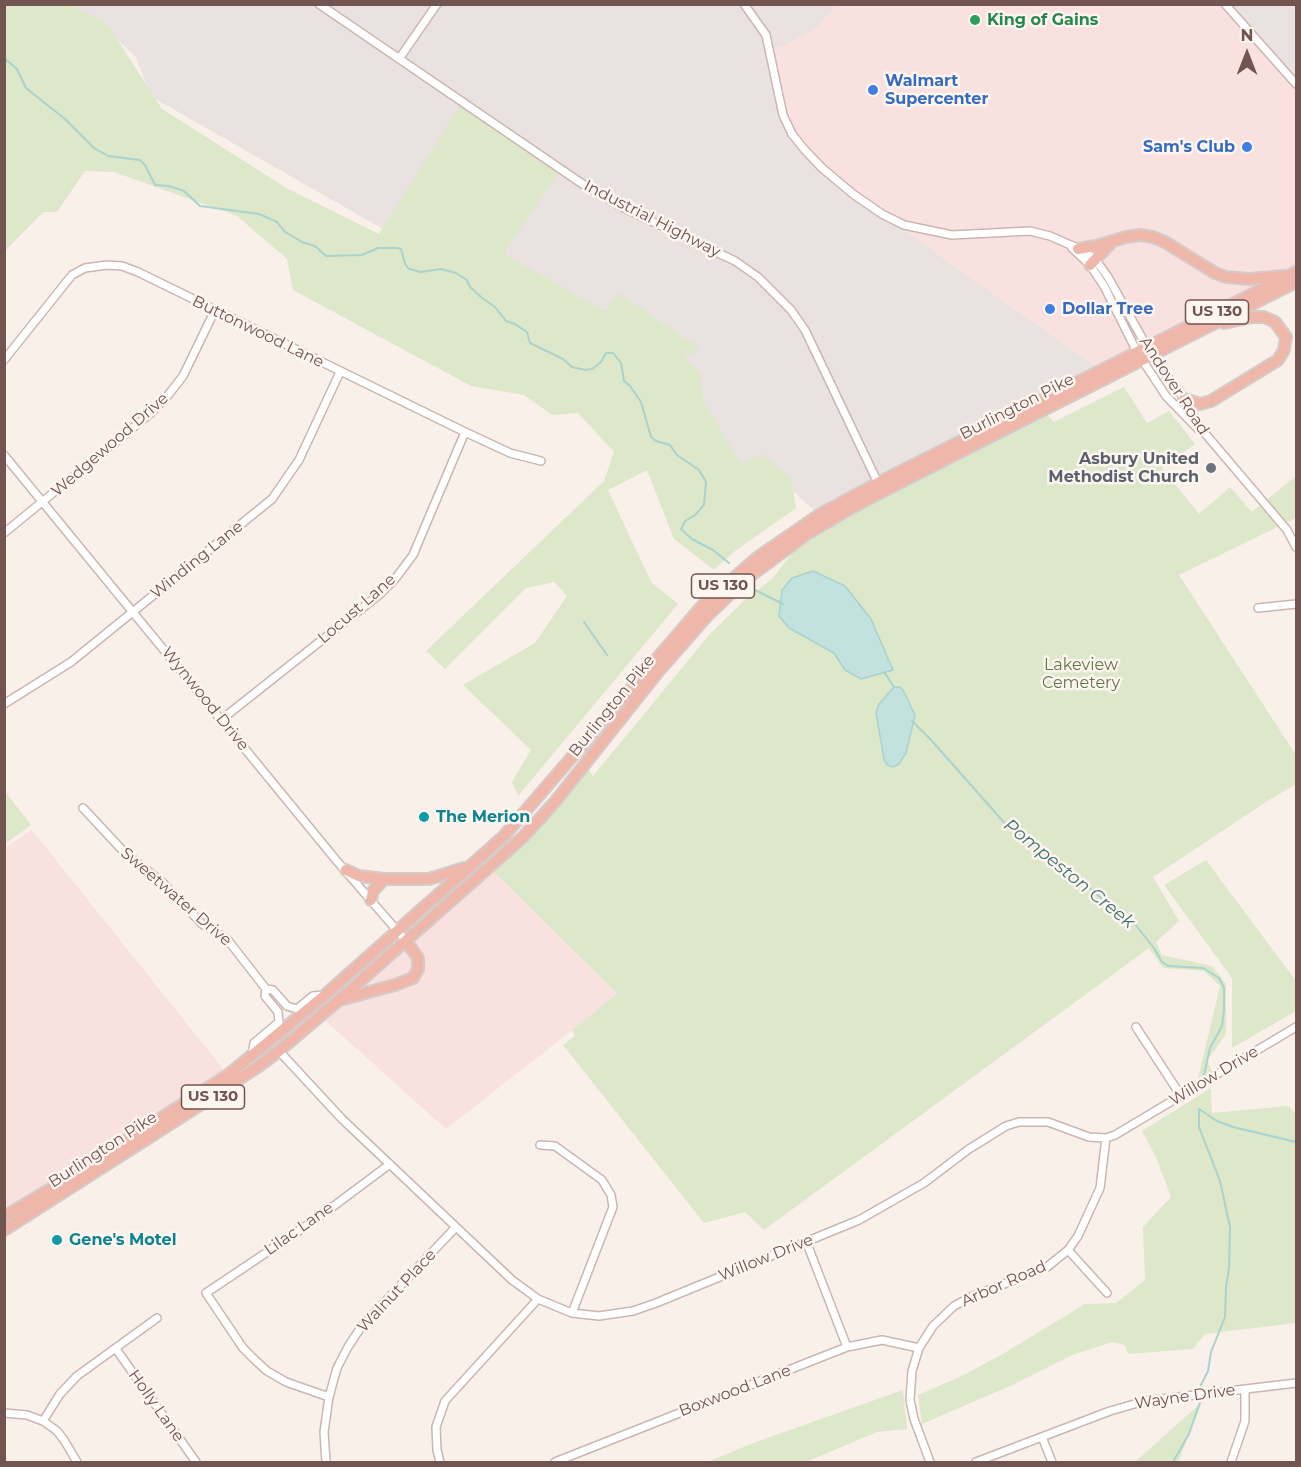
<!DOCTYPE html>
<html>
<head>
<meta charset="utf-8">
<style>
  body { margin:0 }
  #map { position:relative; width:1301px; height:1467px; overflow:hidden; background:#faf0ea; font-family:Montserrat,sans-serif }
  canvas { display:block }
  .frame { position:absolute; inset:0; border:6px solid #725450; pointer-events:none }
  .north { position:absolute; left:1217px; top:24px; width:60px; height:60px; -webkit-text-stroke:4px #fdf5f0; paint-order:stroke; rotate:0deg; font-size:16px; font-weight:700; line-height:24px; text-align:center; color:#725450 }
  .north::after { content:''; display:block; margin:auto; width:21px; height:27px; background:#725450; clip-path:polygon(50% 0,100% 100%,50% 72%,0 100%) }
</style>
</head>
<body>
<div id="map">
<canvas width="1301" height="1467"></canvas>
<div class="frame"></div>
<div class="north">N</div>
</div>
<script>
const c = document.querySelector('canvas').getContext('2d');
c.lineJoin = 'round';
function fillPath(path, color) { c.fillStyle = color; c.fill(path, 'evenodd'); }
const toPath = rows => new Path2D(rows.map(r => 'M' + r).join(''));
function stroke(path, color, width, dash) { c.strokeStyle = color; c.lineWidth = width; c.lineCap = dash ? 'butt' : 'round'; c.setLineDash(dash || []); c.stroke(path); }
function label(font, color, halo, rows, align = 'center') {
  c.font = font + ' Montserrat,sans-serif'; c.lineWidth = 5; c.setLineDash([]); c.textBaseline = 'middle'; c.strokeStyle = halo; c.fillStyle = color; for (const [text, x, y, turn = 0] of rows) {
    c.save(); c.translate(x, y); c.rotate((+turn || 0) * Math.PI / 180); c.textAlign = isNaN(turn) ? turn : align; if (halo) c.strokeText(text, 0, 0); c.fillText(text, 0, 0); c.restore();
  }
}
fillPath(toPath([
  [837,5,1225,5,1296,83,1296,271,1101,370,853,194,804,149,783,115,771,49,785,46,818,27],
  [32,830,228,1075,5,1217,5,848],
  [490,868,617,995,446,1129,320,1016]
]), '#f9e1e0');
fillPath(toPath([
  [58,5,837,5,818,27,785,46,771,49,777,90,792,134,853,194,1101,370,819,515,756,457,741,464,704,402,700,378,696,369,683,357,688,355,612,302,605,311,510,258,425,253,152,97,135,56,108,31],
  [1225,5,1296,5,1296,83]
]), '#eae2e0');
fillPath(toPath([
  [5,5,72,5,108,25,162,109,288,189,379,234,461,104,559,172,504,254,605,311,618,293,701,349,684,357,700,373,704,402,741,463,762,454,791,478,796,508,735,551,714,570,674,539,647,470,608,490,651,582,678,604,518,796,512,782,531,750,463,685,535,643,567,596,554,582,526,588,445,669,426,651,604,481,614,452,578,413,552,415,524,395,471,386,293,290,287,259,237,216,114,172,85,171,57,212,43,212,5,251],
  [1124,387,1147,423,1169,411,1195,444,1162,468,1199,514,1230,487,1252,512,1296,476,1296,518,1179,575,1296,755,1296,784,1269,800,1153,877,1179,921,1156,942,1162,955,1212,966,1226,984,1226,1034,1207,1061,1214,1075,1197,1083,1220,986,1204,971,1163,968,1149,948,764,1230,745,1212,704,1223,563,1045,575,1036,572,1030,617,994,490,868,584,764,593,776,710,634,747,598,772,579,807,534,1043,410,1054,422],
  [4,790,31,825,5,844,4,844],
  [1206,860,1296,981,1296,1011,1232,1048,1232,978,1164,885],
  [1211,1088,1212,1113,1288,1106,1296,1114,1296,1323,1205,1334,1193,1349,1128,1354,1125,1345,1112,1342,1072,1355,1010,1386,922,1424,918,1395,962,1376,1001,1355,1085,1304,1116,1303,1145,1280,1143,1227,1171,1197,1156,1157,1142,1131],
  [903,1390,907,1429,877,1432,806,1462,707,1462,756,1442],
  [1202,1402,1178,1462,1135,1462]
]), '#dde7ca');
const water = toPath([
  [813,571,845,586,871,619,893,670,861,679,845,670,834,653,789,628,779,616,782,590,792,578,813,571],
  [894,687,900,687,903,690,915,715,906,753,899,764,893,767,887,765,884,759,876,713,879,704,894,687]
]);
fillPath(water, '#c1e2de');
stroke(water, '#a8d3ce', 1.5);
stroke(toPath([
  [4,58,17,69,26,88,65,119,94,148,108,156,140,160,145,165,155,185,169,186,184,191,200,206,259,214,277,222,285,232,302,242,315,246,326,256,362,255,378,248,397,248,401,249,405,264,409,269,421,272,441,269,456,273,467,280,470,287,481,297,495,307,506,321,515,324,527,332,530,343,563,359,572,367,585,370,592,369,601,362,606,353,613,353,621,363,624,381,630,386,641,402,651,437,656,441,670,445,677,455,699,470,706,482,704,505,695,515,685,521,681,529,692,539,713,550,729,563],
  [751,588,783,604],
  [584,622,607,655],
  [884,672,894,687],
  [912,721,932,741,1009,828,1060,863,1113,908,1130,918,1154,948,1162,962,1168,966,1203,968,1219,978,1224,988,1224,1010,1222,1026,1210,1048,1203,1079],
  [1199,1109,1217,1121,1233,1127,1296,1142],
  [1199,1389,1208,1371,1211,1352,1225,1317,1226,1287,1229,1268,1230,1227,1220,1181,1199,1127,1199,1109],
  [1173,1462,1189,1434,1200,1402]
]), '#a8d3ce', 2);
const minor = toPath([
  [319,4,584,185,626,209,735,261,758,277,791,310,805,330,878,483],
  [744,4,766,35,783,115,792,134,804,149,822,168,853,194,882,214,904,225,952,235,1030,231,1050,236,1084,251,1095,259,1108,277,1152,356,1181,394,1203,431,1287,530,1296,547],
  [1225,4,1296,84],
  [399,59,437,4],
  [1072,248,1090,265,1104,286,1137,352,1166,396,1198,429],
  [4,360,72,275,85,268,107,265,122,266,138,272,465,432,510,453,541,461],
  [4,455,336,860,406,941],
  [4,533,151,413,169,394,183,376,215,310],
  [1258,608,1296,604],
  [4,704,71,662,272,499,299,460,340,372],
  [222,719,380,594,395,579,413,555,465,432],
  [83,808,124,852,163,883,202,924,227,939,266,989,265,996,278,1012,279,1022,254,1043,252,1055],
  [266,989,273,990,287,1006,297,1009,313,996,325,995],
  [1136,1027,1181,1096],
  [279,1051,342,1119,512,1280,538,1299,572,1313,599,1316,633,1311,656,1303,859,1220,924,1183,969,1149,1006,1126,1019,1122,1048,1122,1089,1137,1106,1138,1115,1135,1296,1027],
  [540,1145,555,1146,602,1180,611,1195,613,1207,572,1313],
  [806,1241,847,1347],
  [1068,1250,1107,1293],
  [116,1349,196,1462],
  [329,1397,286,1382,267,1371,255,1360,243,1348,206,1293,315,1220,390,1164],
  [4,1413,27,1415,43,1421,57,1431,64,1440,77,1462],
  [43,1421,60,1394,77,1376,157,1318],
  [1042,1437,1052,1462],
  [326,1462,324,1432,329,1397,337,1368,348,1347,361,1327,456,1227],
  [440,1462,437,1450,436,1427,445,1401,538,1299],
  [555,1462,847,1347,882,1340,919,1348],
  [930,1462,914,1419,910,1400,912,1371,919,1348,933,1326,954,1306,971,1297,1047,1267,1068,1250,1078,1236,1100,1188,1106,1138],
  [976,1462,1110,1411,1145,1401,1296,1383],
  [1231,1462,1245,1421,1245,1389]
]);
const trunk = toPath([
  [1078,249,1096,246,1126,237,1140,235,1153,237,1165,242,1215,273,1226,277,1249,279,1284,276],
  [1090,265,1110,244],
  [1184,399,1200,404,1211,401,1278,360,1284,350,1286,337,1275,322,1264,317,1252,317,1224,323],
  [346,870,359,876,384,879],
  [371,900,373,891,384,879,429,879,464,868],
  [343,999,395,985,413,978,418,969,418,958,406,941],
  [4,1217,75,1174,228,1075,325,995,503,837,703,605,758,557,819,515,878,483,1296,272],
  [4,1230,206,1101,256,1068,279,1051,339,1000,523,837,554,803,658,672,708,615,745,580,807,534,851,508,895,485,1296,282]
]);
stroke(minor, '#cbb6b1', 10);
stroke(trunk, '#d5ccca', 14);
stroke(minor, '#fff', 7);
stroke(trunk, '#efb7aa', 10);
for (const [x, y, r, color] of [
  [975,20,6,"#2e9e5b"],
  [873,90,6,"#3f7fe0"],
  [1247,147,6,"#3f7fe0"],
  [1050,309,6,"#3f7fe0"],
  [1211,468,6,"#6b7280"],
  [424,817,6,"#0f9aa8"],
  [57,1240,6,"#0f9aa8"]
]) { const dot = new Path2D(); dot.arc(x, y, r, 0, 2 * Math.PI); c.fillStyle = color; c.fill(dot); stroke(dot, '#fdf5f0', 2); }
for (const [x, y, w] of [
  [1217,312,63],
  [723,586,63],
  [213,1097,63]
]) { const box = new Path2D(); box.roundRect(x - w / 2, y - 12, w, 24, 4.5); c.fillStyle = '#fdf5f0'; c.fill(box); stroke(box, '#725450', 1.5); }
label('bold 15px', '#725450', null, [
  ["US 130",1217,312],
  ["US 130",723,586],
  ["US 130",213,1097]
]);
label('bold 16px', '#27864d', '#fdf5f0', [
  ["King of Gains",987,20]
], 'left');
label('bold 16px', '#366cbe', '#fdf5f0', [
  ["Walmart",885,81],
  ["Supercenter",885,99],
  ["Sam's Club",1235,147,"right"],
  ["Dollar Tree",1062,309]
], 'left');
label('16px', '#725450', '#fdf5f0', [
  ["Industrial Highway",652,219,27],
  ["Buttonwood Lane",258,332,26],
  ["Andover Road",1174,386,57],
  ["Burlington Pike",1017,407,-27],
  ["Wedgewood Drive",110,445,-41],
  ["Winding Lane",197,560,-39],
  ["Locust Lane",357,609,-41],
  ["Wynwood Drive",205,699,51],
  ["Burlington Pike",612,706,-51],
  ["Sweetwater Drive",176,897,41],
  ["Willow Drive",1214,1076,-31],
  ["Burlington Pike",103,1150,-33],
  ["Lilac Lane",299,1229,-35],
  ["Willow Drive",766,1258,-22],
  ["Arbor Road",1004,1284,-24],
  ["Walnut Place",397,1291,-47],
  ["Boxwood Lane",735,1391,-21],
  ["Wayne Drive",1185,1397,-8],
  ["Holly Lane",156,1406,55]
]);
label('bold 16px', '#5b616d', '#fdf5f0', [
  ["Asbury United",1199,459],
  ["Methodist Church",1199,477]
], 'right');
label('16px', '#62774a', '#fdf5f0', [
  ["Lakeview",1081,665],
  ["Cemetery",1081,683]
]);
label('bold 16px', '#0d838f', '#fdf5f0', [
  ["The Merion",436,817],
  ["Gene's Motel",69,1240]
], 'left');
label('italic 18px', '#467671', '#fdf5f0', [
  ["Pompeston Creek",1069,874,39]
]);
</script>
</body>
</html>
